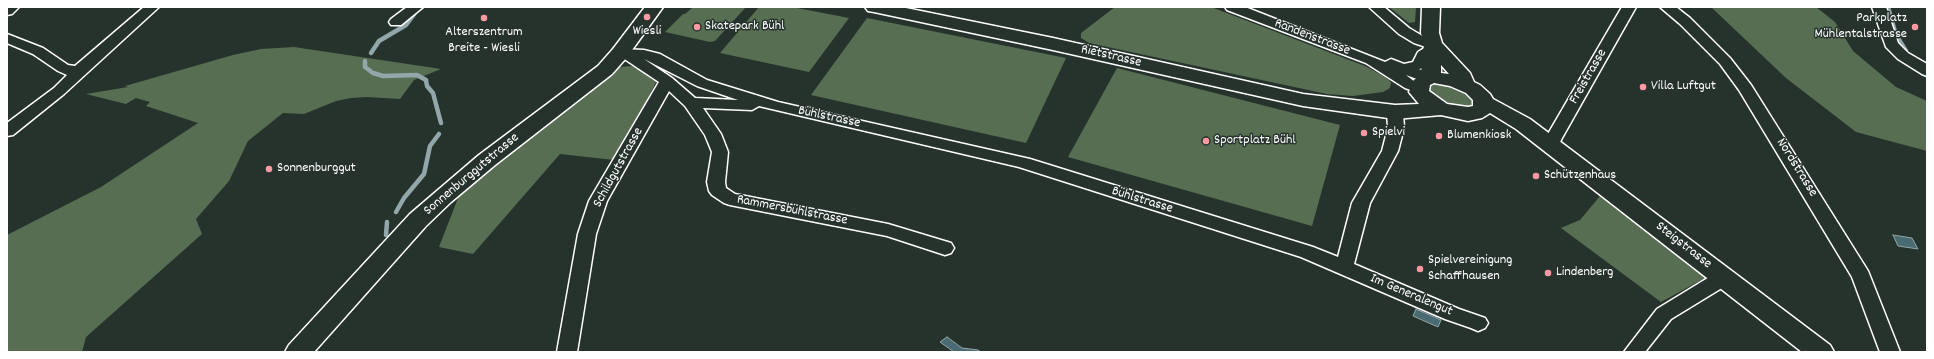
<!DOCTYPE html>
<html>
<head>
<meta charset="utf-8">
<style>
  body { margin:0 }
  #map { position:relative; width:1934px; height:359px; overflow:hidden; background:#26332d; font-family:Dekko,sans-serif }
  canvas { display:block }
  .frame { position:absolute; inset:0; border:8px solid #fff; pointer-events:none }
</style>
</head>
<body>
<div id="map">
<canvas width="1934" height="359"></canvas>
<div class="frame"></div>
</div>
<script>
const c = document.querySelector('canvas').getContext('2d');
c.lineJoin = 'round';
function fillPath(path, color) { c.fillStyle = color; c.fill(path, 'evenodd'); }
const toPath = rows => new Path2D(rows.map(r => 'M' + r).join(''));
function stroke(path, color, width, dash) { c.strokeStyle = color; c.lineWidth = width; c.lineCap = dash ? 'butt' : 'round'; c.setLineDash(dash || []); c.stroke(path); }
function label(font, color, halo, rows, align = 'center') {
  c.font = font + ' Dekko,sans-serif'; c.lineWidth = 3; c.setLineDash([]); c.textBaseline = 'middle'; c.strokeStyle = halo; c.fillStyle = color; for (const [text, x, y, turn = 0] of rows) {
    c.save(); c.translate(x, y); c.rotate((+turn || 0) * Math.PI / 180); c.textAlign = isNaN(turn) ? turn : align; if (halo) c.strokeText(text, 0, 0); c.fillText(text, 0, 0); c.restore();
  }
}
fillPath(toPath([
  [693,7,746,7,715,41,710,42,665,32,683,14,685,14],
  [759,7,792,7,849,18,809,72,720,53],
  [1115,7,1211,7,1365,66,1385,77,1391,82,1390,88,1383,92,1353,96,1327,94,1089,43,1081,38,1081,33],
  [1389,7,1416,7,1415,22,1409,23],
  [1711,7,1816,7,1835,22,1853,51,1896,87,1927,101,1927,151,1856,132,1786,78],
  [867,18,1066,58,1026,143,811,95],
  [294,47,441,69,414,80,400,99,367,97,351,98,336,101,304,114,283,113,248,141,229,181,196,219,202,234,86,337,82,352,7,352,7,235,101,187,198,123,146,106,150,102,136,98,126,104,86,94,128,87,125,86,233,55,261,49],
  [634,66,656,82,631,133,614,160,560,154,473,254,439,247,460,193,509,152,604,81,619,67],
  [1117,68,1340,125,1312,226,1068,157],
  [1439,82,1459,87,1476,100,1473,108,1458,109,1432,99,1427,88,1432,83],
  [1600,196,1705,278,1661,302,1561,228,1580,220]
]), '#586e52');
const water = toPath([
  [1893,235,1912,238,1918,249,1898,246,1893,235],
  [1416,309,1441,320,1438,327,1413,316,1416,309],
  [947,337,962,348,978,350,981,352,954,352,940,342,947,337]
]);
fillPath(water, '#4b6b72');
stroke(water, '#93a6aa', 1);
stroke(toPath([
  [1888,7,1896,35,1906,51],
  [371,53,379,41,406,25,418,9,422,7],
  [365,61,365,67,373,73,383,76,417,75,426,80,427,86,433,93,441,123],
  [396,212,404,198,424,174,430,146,439,134],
  [386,235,387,222]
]), '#93a6aa', 4.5);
const street = toPath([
  [7,7,19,7,12,14,7,15,7,7],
  [144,7,159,7,64,94,13,135,7,136,7,123,54,88,67,75,58,71,33,54,7,43,7,34,43,48,68,65,75,66,144,7],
  [407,7,423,7,401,25,391,25,389,22,391,19,407,7],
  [1225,7,1245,7,1385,62,1391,59,1404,64,1413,62,1418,52,1426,47,1414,43,1399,34,1369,7,1384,7,1409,28,1424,37,1438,42,1440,45,1438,48,1439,50,1429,57,1424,68,1419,69,1433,75,1436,78,1433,81,1428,83,1406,75,1415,82,1424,85,1427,88,1424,91,1419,93,1405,88,1366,63,1227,10,1225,7],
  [1622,7,1636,7,1562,138,1560,142,1550,145,1544,146,1538,145,1536,141,1538,137,1548,134,1622,7],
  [1660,7,1676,7,1690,18,1730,58,1751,85,1868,271,1900,352,1880,352,1852,277,1739,90,1720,64,1680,24,1660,7],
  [1872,7,1886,7,1898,43,1908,53,1927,64,1927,76,1922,74,1898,59,1886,47,1872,7],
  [620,49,644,50,660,54,707,80,778,102,1030,159,1313,247,1338,257,1352,203,1382,151,1388,128,1387,112,1389,108,1395,107,1401,108,1403,112,1404,128,1398,151,1370,203,1354,264,1459,309,1485,318,1488,323,1485,328,1478,331,1471,328,1445,319,1301,257,1019,167,759,106,752,110,703,108,721,134,728,152,725,182,726,188,735,194,888,224,951,243,954,248,951,253,945,255,887,236,730,205,724,203,712,195,709,191,707,182,712,152,705,135,685,106,669,91,607,201,596,234,577,352,557,352,578,234,589,201,659,82,623,58,615,56,613,53,615,50,620,49],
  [644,59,697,86,738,100,695,98,672,78,644,59],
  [1723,271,1730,273,1732,278,1730,283,1671,319,1645,352,1624,352,1657,309,1716,273,1723,271]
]);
const secondary = toPath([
  [645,7,663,7,627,57,612,74,495,165,451,202,426,226,314,352,285,352,289,345,410,214,479,155,598,66,613,49,645,7],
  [865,7,901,7,1053,38,1303,94,1395,105,1419,104,1409,92,1413,81,1421,74,1424,45,1421,33,1422,7,1440,7,1439,33,1442,43,1470,73,1474,82,1480,85,1490,94,1493,99,1530,119,1830,345,1834,352,1802,352,1516,129,1490,113,1482,118,1468,121,1441,115,1395,119,1303,106,1053,50,874,12,868,11,865,7],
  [1441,65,1449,74,1441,73,1441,65],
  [1434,83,1450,86,1466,93,1473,100,1473,106,1468,107,1447,104,1429,91,1430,85,1434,83]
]);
stroke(street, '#fff', 3);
stroke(secondary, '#fff', 3);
fillPath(street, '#26332d');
fillPath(secondary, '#26332d');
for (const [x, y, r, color] of [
  [647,17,4,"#ff9aa2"],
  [484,18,4,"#ff9aa2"],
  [697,27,4,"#ff9aa2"],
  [1915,27,4,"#ff9aa2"],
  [1643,87,4,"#ff9aa2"],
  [1364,133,4,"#ff9aa2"],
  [1439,136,4,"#ff9aa2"],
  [1206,141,4,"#ff9aa2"],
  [269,169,4,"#ff9aa2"],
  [1536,176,4,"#ff9aa2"],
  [1420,269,4,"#ff9aa2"],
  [1548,273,4,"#ff9aa2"]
]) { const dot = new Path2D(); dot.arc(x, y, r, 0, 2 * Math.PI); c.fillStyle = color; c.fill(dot); stroke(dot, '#26332d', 1.5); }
label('14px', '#fff', '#26332d', [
  ["Parkplatz",1907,19,"right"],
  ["Mühlentalstrasse",1907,35,"right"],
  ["Skatepark Bühl",705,27],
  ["Wiesli",647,32,"center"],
  ["Alterszentrum",484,33,"center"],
  ["Breite - Wiesli",484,49,"center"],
  ["Villa Luftgut",1651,87],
  ["Spielvi",1372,133],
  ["Blumenkiosk",1447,136],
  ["Sportplatz Bühl",1214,141],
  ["Sonnenburggut",277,169],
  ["Schützenhaus",1544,176],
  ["Spielvereinigung",1428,261],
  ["Schaffhausen",1428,277],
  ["Lindenberg",1556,273]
], 'left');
label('14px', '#fff', '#26332d', [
  ["Randenstrasse",1312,38,21],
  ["Rietstrasse",1111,57,13],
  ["Freistrasse",1589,77,-60],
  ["Bühlstrasse",829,118,12],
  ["Schildgutstrasse",619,168,-61],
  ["Nordstrasse",1796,168,58],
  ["Sonnenburggutstrasse",472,175,-40],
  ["Bühlstrasse",1142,201,17],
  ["Rammersbühlstrasse",792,211,11],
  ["Steigstrasse",1683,246,38],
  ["Im Generalengut",1411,296,23]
]);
</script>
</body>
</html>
